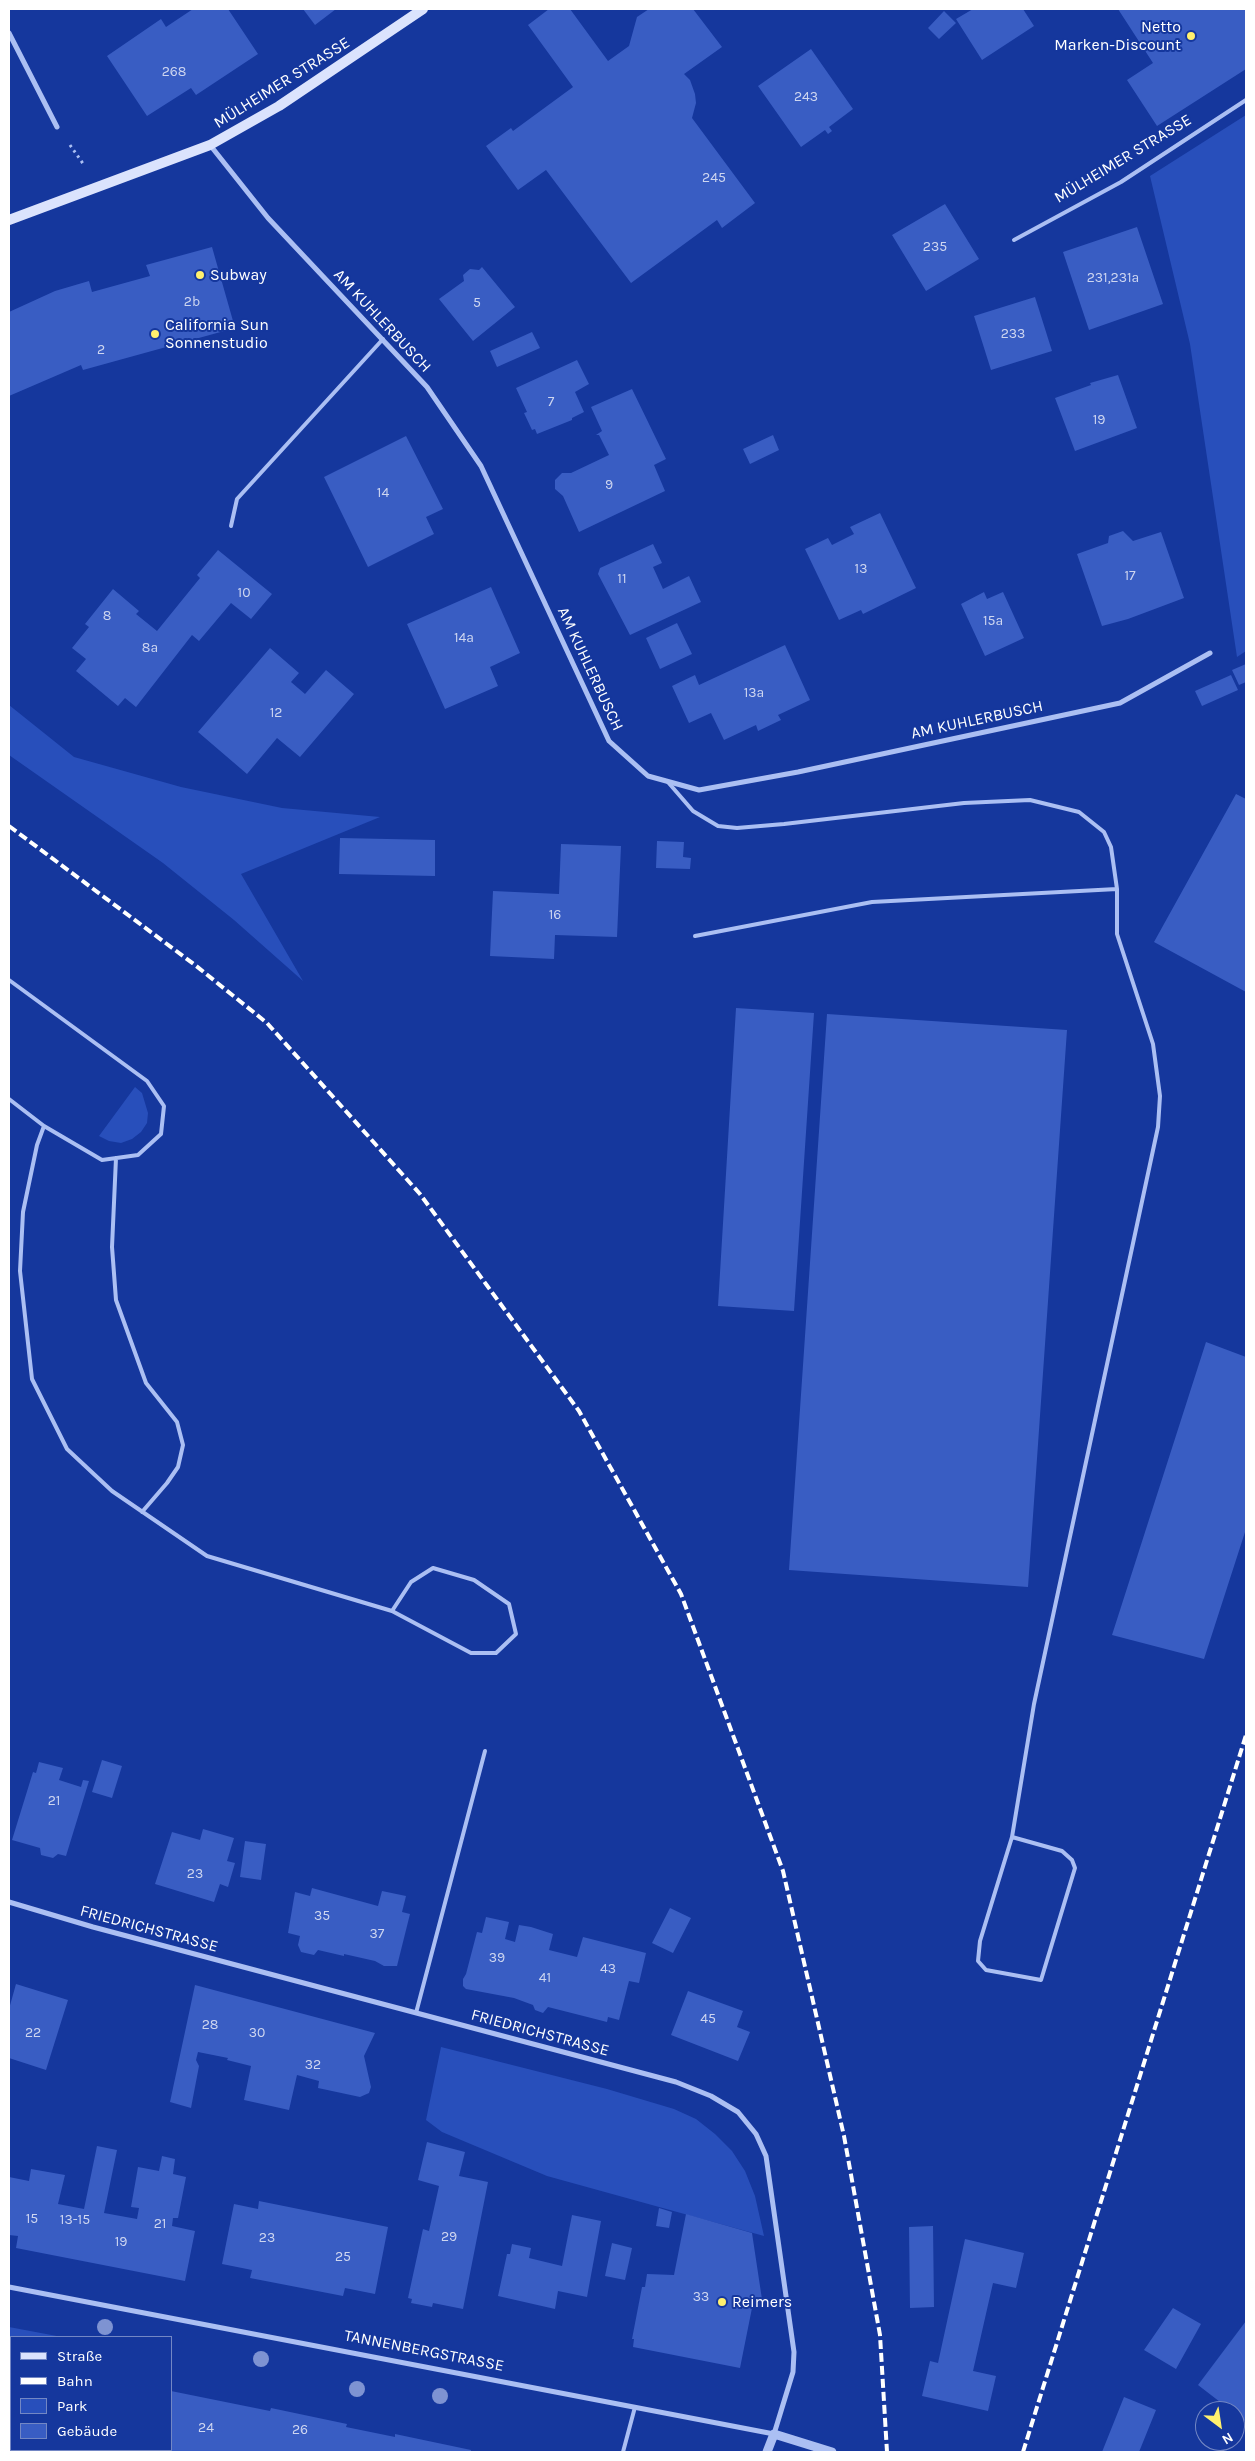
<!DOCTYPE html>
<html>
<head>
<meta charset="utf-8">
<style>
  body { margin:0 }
  #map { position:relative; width:1255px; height:2461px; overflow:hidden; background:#15379d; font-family:Karla,sans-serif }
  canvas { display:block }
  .frame { position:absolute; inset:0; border:10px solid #fff; pointer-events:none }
  .legend { position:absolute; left:10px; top:2336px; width:162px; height:115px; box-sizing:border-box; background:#15379d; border:1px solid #7387c4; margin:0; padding:6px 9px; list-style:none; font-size:15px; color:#fff }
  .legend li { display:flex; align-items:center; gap:10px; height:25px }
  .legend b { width:25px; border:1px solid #7387c4 }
  .north { position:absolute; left:1195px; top:2401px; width:50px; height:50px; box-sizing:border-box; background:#15379d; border:1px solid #7387c4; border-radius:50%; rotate:149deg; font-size:14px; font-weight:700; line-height:20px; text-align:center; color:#fff }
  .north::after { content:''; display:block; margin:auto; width:18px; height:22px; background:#fff06e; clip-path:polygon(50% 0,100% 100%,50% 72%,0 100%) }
</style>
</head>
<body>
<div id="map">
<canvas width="1255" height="2461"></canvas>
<div class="frame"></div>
<ul class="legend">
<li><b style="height:6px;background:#dbe3fd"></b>Straße</li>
<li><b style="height:6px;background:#fff"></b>Bahn</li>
<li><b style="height:14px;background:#284fbb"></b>Park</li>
<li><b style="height:14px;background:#395dc3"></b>Gebäude</li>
</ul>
<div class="north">N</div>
</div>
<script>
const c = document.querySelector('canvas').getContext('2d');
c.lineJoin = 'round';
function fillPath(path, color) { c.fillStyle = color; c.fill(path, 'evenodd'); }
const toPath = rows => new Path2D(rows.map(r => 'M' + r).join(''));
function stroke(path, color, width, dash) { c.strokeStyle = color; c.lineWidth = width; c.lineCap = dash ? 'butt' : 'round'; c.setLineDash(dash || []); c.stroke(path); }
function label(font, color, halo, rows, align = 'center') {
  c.font = font + ' Karla,sans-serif'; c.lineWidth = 4; c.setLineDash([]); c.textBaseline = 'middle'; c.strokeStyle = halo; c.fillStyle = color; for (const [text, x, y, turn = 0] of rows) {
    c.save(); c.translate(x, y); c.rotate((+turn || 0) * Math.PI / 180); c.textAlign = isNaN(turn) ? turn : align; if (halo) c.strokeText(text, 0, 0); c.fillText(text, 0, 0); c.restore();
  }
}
fillPath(toPath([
  [1246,115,1246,651,1237,657,1190,344,1150,176],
  [9,705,74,757,181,787,282,808,380,817,241,874,303,981,234,920,163,863,9,755],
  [135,1087,142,1093,148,1113,147,1123,141,1132,132,1139,121,1143,109,1141,99,1136],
  [441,2047,607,2089,674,2109,696,2119,715,2134,732,2151,745,2171,755,2196,764,2236,547,2176,442,2132,426,2120],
  [9,2327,62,2337,11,2337,11,2450,102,2450,101,2452,9,2452]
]), '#284fbb');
fillPath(toPath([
  [193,9,228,9,258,54,196,95,191,88,147,116,107,56,161,19,166,27],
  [303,9,336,9,315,25],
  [549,9,570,9,608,61,629,46,637,17,649,9,693,9,722,47,684,74,690,80,695,94,696,103,692,118,755,203,722,228,717,220,631,283,546,170,518,190,486,146,511,128,513,131,573,87,528,25],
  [973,9,1023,9,1034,26,982,60,956,19],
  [1118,9,1246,9,1246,69,1157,126,1127,80,1153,63],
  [944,11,956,23,939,39,928,28],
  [811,49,853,109,829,127,832,131,828,134,825,130,801,147,758,86],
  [945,204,979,259,926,291,892,235],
  [1137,227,1163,304,1089,330,1063,252],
  [212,247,235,328,83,370,81,365,9,396,9,312,55,291,89,281,92,292,150,276,146,265],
  [482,267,515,307,473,341,439,299,464,281,463,275,470,269,479,270],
  [1035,297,1052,351,991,370,974,316],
  [532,332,540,348,497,367,490,351],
  [577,360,589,384,575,392,584,412,572,418,572,420,537,434,535,429,532,430,524,413,527,412,516,388],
  [1118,375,1137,428,1075,451,1055,398,1091,385,1090,383],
  [632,389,666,459,654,465,665,491,579,532,563,496,555,489,555,480,562,473,571,473,609,455,599,435,596,435,602,431,591,407],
  [773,435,779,450,750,464,743,449],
  [406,436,443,509,426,517,434,534,368,567,324,477],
  [880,513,916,588,863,614,861,610,839,620,805,549,828,538,832,545,854,534,850,527],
  [1123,531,1133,541,1161,532,1184,598,1128,619,1102,626,1077,554,1108,543,1109,536],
  [653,544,662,563,653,567,663,589,689,576,701,602,630,635,598,574,600,568],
  [218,550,272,594,251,619,231,603,199,641,192,635,136,707,125,698,118,706,76,671,86,659,72,648,89,627,85,624,113,589,139,611,136,614,157,631,200,578,197,575],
  [491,587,520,653,490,667,498,686,445,709,407,624],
  [984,592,987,599,1003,592,1024,638,985,656,961,604],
  [677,623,692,654,660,669,646,638],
  [785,645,810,700,778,715,781,720,758,731,756,725,724,740,711,713,689,723,672,686,695,675,699,685],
  [270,648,299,673,291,682,305,694,326,670,354,694,300,757,277,738,247,774,198,732],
  [1246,664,1246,682,1239,685,1232,670],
  [1231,675,1238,690,1202,706,1195,691],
  [1236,794,1246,799,1246,992,1154,942],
  [340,838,435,840,435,876,339,874],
  [657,841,684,842,683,857,691,858,690,869,656,868],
  [561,844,621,846,617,937,555,935,554,959,490,956,493,891,559,894],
  [736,1008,814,1013,794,1311,718,1306],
  [827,1014,1067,1030,1028,1587,789,1570],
  [1206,1342,1246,1357,1246,1529,1204,1659,1112,1635],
  [102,1760,122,1766,112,1798,92,1792],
  [39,1762,63,1768,59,1780,81,1787,83,1780,89,1781,66,1856,58,1854,53,1858,41,1855,40,1848,12,1840,33,1772,36,1773],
  [203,1829,234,1838,227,1861,235,1863,228,1887,220,1884,214,1902,155,1884,172,1832,200,1840],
  [245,1841,266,1844,261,1880,240,1877],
  [312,1888,378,1906,382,1891,406,1896,402,1912,410,1914,397,1966,384,1966,375,1961,344,1954,344,1956,318,1950,314,1955,301,1952,298,1945,300,1936,288,1933,295,1892,310,1896],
  [670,1908,691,1918,673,1953,652,1943],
  [486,1917,509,1922,505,1939,515,1942,519,1925,531,1927,553,1934,549,1950,577,1957,583,1937,646,1953,639,1983,629,1981,619,2020,608,2017,607,2022,548,2007,543,2013,535,2010,533,2005,514,1998,466,1989,463,1986,463,1979,466,1974,477,1932,482,1933],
  [16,1984,68,2000,46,2070,9,2058,9,2009],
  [195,1985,375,2033,364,2056,371,2087,369,2093,360,2097,318,2088,319,2081,297,2075,289,2110,244,2100,251,2066,227,2060,228,2058,198,2052,196,2060,199,2066,191,2108,170,2102],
  [688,1991,743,2011,737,2027,750,2032,738,2061,671,2035],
  [427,2142,465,2152,459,2176,488,2182,463,2309,433,2303,432,2307,411,2303,412,2299,408,2298,423,2229,429,2231,439,2186,418,2180],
  [97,2146,117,2150,104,2213,137,2219,139,2208,131,2207,138,2167,159,2171,162,2156,175,2159,173,2174,186,2177,178,2218,173,2218,172,2226,195,2231,185,2281,16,2248,18,2236,9,2235,9,2177,29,2181,31,2169,65,2175,58,2204,84,2209],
  [259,2201,388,2227,375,2294,345,2288,343,2296,250,2278,252,2270,222,2264,234,2204,258,2209],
  [659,2208,672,2212,669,2228,656,2226],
  [686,2214,752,2233,763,2306,752,2308,740,2368,633,2347,634,2339,632,2339,642,2287,645,2287,647,2274,674,2275],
  [572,2215,601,2221,587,2297,558,2291,555,2309,498,2296,507,2254,510,2254,512,2244,531,2248,529,2258,562,2266],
  [933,2226,934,2307,910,2308,909,2227],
  [965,2239,1024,2253,1016,2288,993,2283,973,2371,996,2376,988,2411,922,2396,930,2361,938,2363],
  [612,2243,632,2248,625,2280,605,2276],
  [1173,2308,1201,2324,1176,2369,1144,2350],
  [1246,2321,1246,2422,1198,2385],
  [171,2391,270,2411,271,2408,347,2424,346,2427,395,2437,395,2434,471,2450,471,2452,120,2452,120,2450,171,2450],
  [1124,2397,1156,2410,1139,2452,1102,2452]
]), '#395dc3');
stroke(toPath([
  [70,145,84,165]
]), '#abbff3', 3, [2.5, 4]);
stroke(toPath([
  [1014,240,1121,182,1246,100],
  [231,526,237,499,383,339],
  [667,781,693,811,718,826,737,828,784,824,964,803,1030,800,1079,812,1104,832,1111,847,1117,889,1117,934,1153,1044,1160,1096,1158,1127,1034,1704,1012,1837,1062,1851,1072,1860,1075,1868,1041,1980,986,1970,978,1961,980,1941,1012,1837],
  [695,936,872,902,1117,889],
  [9,980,147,1081,164,1106,161,1134,138,1155,102,1160,44,1126],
  [9,1099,44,1126,37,1145,23,1212,20,1271,32,1379,67,1449,112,1491,207,1556,392,1611,471,1653,496,1653,516,1634,509,1604,474,1580,433,1568,411,1582,392,1611],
  [116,1158,112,1247,116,1300,146,1383,177,1422,183,1445,178,1467,167,1483,142,1512],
  [416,2013,485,1751],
  [623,2452,635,2407]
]), '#abbff3', 4);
stroke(toPath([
  [9,33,57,127],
  [210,145,268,218,427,387,481,466,609,741,648,776,699,790,798,772,1120,703,1210,653],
  [9,1902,93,1927,676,2082,711,2096,738,2112,756,2134,766,2156,794,2352,793,2372,774,2434,9,2287]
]), '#abbff3', 5);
stroke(toPath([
  [767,2452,774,2434,832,2452]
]), '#abbff3', 9);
stroke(toPath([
  [9,220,210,145,279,106,423,9]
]), '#dbe3fd', 10);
stroke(toPath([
  [9,826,195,965,267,1023,420,1194,579,1411,681,1594,783,1871,844,2136,880,2335,887,2452],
  [1023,2452,1246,1735]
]), '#fff', 4, [9, 4]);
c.fillStyle = '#7e93d2';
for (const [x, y] of [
  [105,2327],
  [261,2359],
  [357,2389],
  [440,2396]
]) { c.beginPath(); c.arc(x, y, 8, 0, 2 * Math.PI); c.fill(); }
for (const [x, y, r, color] of [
  [1191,36,5,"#fff06e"],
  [200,275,5,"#fff06e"],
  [155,334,5,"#fff06e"],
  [722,2302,5,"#fff06e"]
]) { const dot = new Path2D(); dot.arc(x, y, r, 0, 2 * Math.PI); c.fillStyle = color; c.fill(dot); stroke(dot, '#15379d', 2); }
label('14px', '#ced6f0', null, [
  ["268",174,72],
  ["243",806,97],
  ["245",714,178],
  ["235",935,247],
  ["231,231a",1113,278],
  ["2b",192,302],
  ["5",477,303],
  ["233",1013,334],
  ["2",101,350],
  ["7",551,402],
  ["19",1099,420],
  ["9",609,485],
  ["14",383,493],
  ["13",861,569],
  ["17",1130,576],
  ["11",622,579],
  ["10",244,593],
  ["8",107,616],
  ["15a",993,621],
  ["14a",464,638],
  ["8a",150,648],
  ["13a",754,693],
  ["12",276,713],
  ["16",555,915],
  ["21",54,1801],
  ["23",195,1874],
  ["35",322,1916],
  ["37",377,1934],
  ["39",497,1958],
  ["43",608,1969],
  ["41",545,1978],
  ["45",708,2019],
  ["28",210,2025],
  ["22",33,2033],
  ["30",257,2033],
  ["32",313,2065],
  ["15",32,2219],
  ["13-15",75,2220],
  ["21",160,2224],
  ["29",449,2237],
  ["23",267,2238],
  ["19",121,2242],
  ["25",343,2257],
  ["33",701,2297],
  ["24",206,2428],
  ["26",300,2430]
]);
label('16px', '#fff', '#15379d', [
  ["Netto",1181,27,"right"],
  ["Marken-Discount",1181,45,"right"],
  ["Subway",210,275],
  ["California Sun",165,325],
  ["Sonnenstudio",165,343],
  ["Reimers",732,2302]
], 'left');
label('16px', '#fff', '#15379d', [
  ["MÜLHEIMER STRASSE",282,83,-32],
  ["MÜLHEIMER STRASSE",1123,159,-31],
  ["AM KUHLERBUSCH",382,321,47],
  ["AM KUHLERBUSCH",590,669,65],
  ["AM KUHLERBUSCH",977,720,-12],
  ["FRIEDRICHSTRASSE",149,1929,15],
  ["FRIEDRICHSTRASSE",540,2033,15],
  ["TANNENBERGSTRASSE",424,2351,11]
]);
</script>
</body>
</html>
